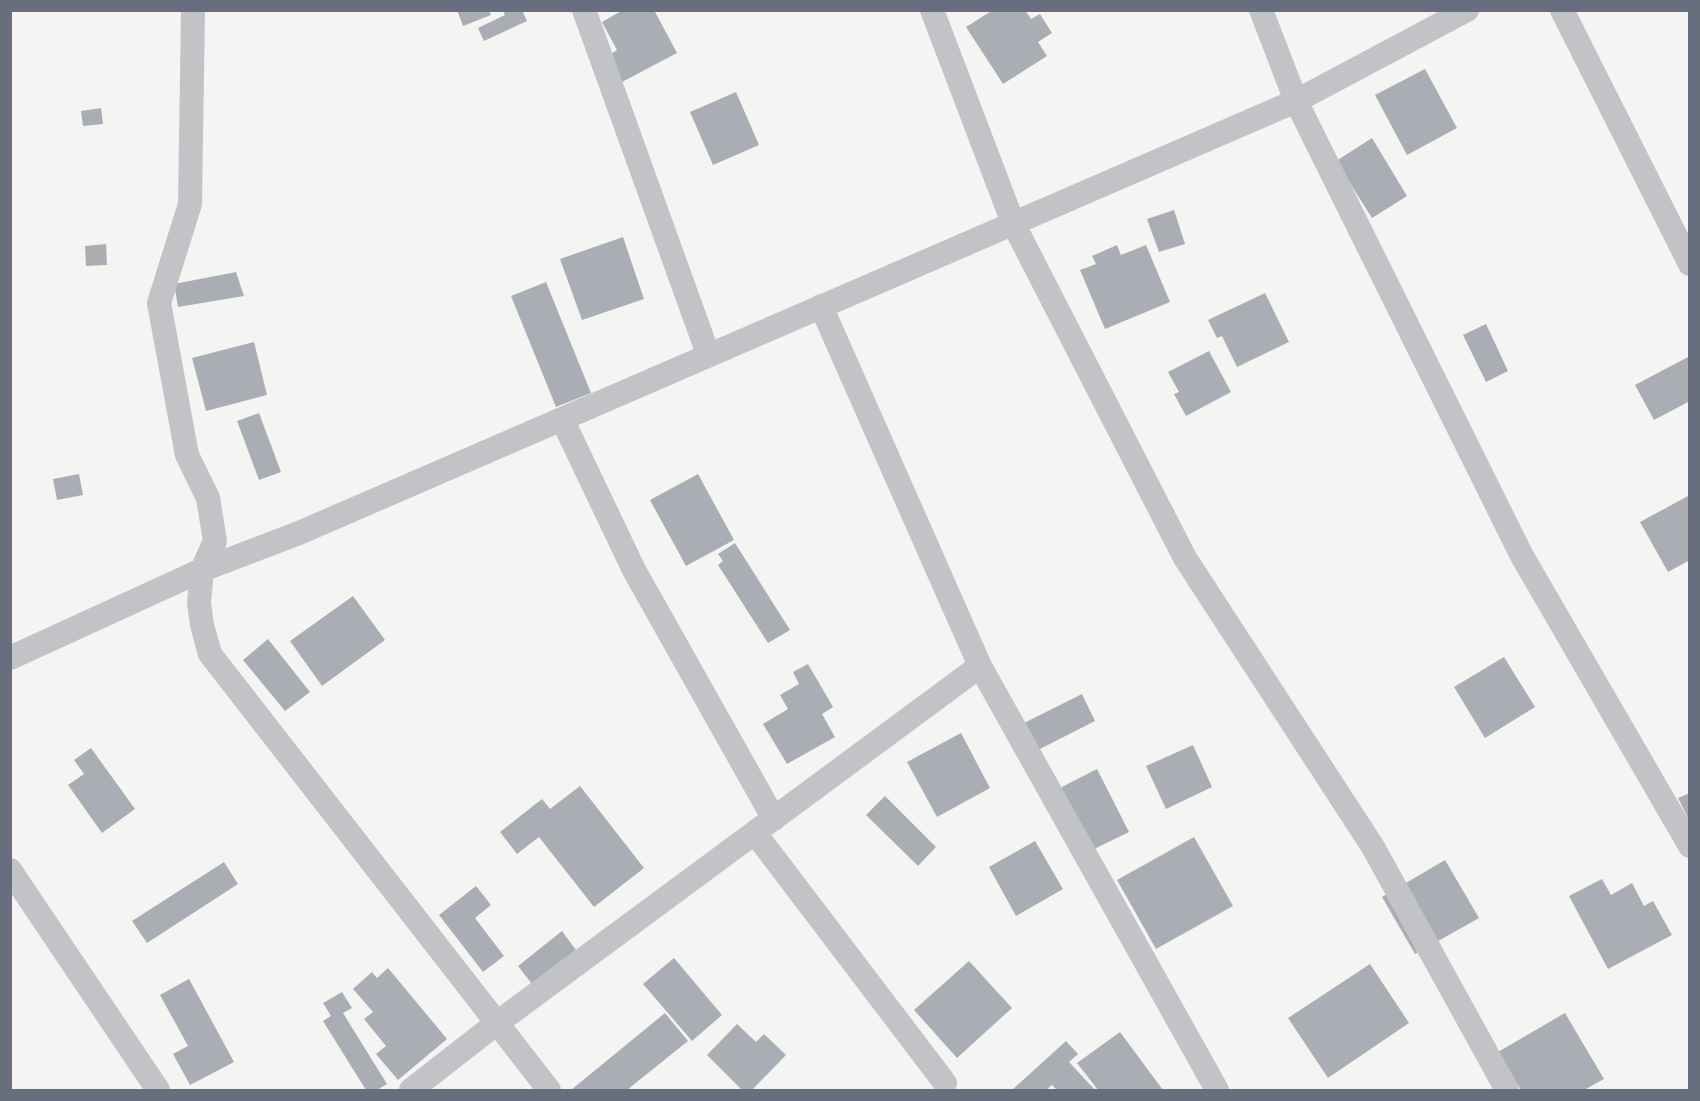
<!DOCTYPE html>
<html>
<head>
<meta charset="utf-8">
<style>
  body { margin:0 }
  #map { position:relative; width:1700px; height:1101px; overflow:hidden; background:#f4f5f2; font-family:"Varela Round",sans-serif }
  canvas { display:block }
  .frame { position:absolute; inset:0; border:12px solid #676f7f; pointer-events:none }
</style>
</head>
<body>
<div id="map">
<canvas width="1700" height="1101"></canvas>
<div class="frame"></div>
</div>
<script>
const c = document.querySelector('canvas').getContext('2d');
c.lineJoin = 'round';
function fillPath(path, color) { c.fillStyle = color; c.fill(path, 'evenodd'); }
const toPath = rows => new Path2D(rows.map(r => 'M' + r).join(''));
function stroke(path, color, width, dash) { c.strokeStyle = color; c.lineWidth = width; c.lineCap = dash ? 'butt' : 'round'; c.setLineDash(dash || []); c.stroke(path); }
fillPath(toPath([
  [457,10,489,10,491,15,463,26],
  [503,10,522,10,527,21,484,41,478,28,505,15],
  [623,10,654,10,677,53,622,82,608,56,617,50,602,22],
  [993,10,1025,10,1031,19,1040,14,1052,33,1038,42,1047,56,1003,84,966,27],
  [1425,69,1457,128,1407,155,1375,95],
  [736,92,759,145,713,165,690,112],
  [101,108,103,124,83,126,81,111],
  [1372,138,1407,196,1372,218,1336,161],
  [1174,210,1185,244,1159,252,1147,219],
  [623,237,644,299,582,320,560,259],
  [106,244,107,265,86,266,85,246],
  [1117,245,1121,255,1146,245,1170,302,1105,329,1080,270,1096,264,1092,256],
  [236,272,244,296,178,307,174,284],
  [546,282,591,393,556,407,511,296],
  [1265,293,1289,342,1237,367,1222,336,1217,338,1208,320],
  [1486,324,1508,371,1486,382,1463,335],
  [254,342,267,395,206,411,192,358],
  [1209,351,1231,392,1186,416,1174,394,1179,392,1168,372],
  [1688,357,1690,401,1654,420,1635,385],
  [259,413,281,472,259,480,237,421],
  [79,474,83,495,57,500,53,479],
  [698,474,734,540,686,566,650,500],
  [1688,496,1690,499,1690,560,1668,572,1640,522],
  [735,543,790,630,768,643,718,565,723,561,718,554],
  [353,596,385,640,322,686,290,641],
  [268,639,310,692,285,711,243,660],
  [1504,657,1535,707,1485,738,1454,687],
  [808,664,833,707,822,714,835,737,787,764,763,724,788,709,780,695,799,684,793,672],
  [1082,694,1095,721,1034,752,1020,725],
  [961,733,990,788,937,817,907,762],
  [1193,745,1212,787,1166,809,1146,766],
  [91,748,135,809,102,833,68,785,84,774,74,760],
  [1097,769,1129,832,1088,852,1056,790],
  [580,786,644,868,594,907,539,837,517,854,500,832,542,799,550,809],
  [1690,793,1690,822,1678,798],
  [885,796,936,847,918,866,866,815],
  [1194,837,1233,906,1156,949,1117,880],
  [1035,841,1063,889,1016,916,989,867],
  [1445,860,1479,918,1415,954,1382,897],
  [224,862,238,884,147,943,132,921],
  [1602,879,1611,895,1632,883,1644,906,1653,901,1672,935,1608,969,1569,896],
  [476,886,491,905,475,918,504,956,483,972,439,915],
  [562,931,576,950,532,984,518,966],
  [674,958,722,1015,692,1041,643,984],
  [969,961,1012,1008,957,1058,914,1010],
  [1370,964,1409,1023,1328,1078,1288,1018],
  [388,968,447,1039,398,1080,376,1054,386,1046,364,1019,373,1012,353,989,372,972,377,978],
  [189,979,234,1062,190,1085,173,1054,188,1046,160,995],
  [342,992,352,1008,343,1013,387,1084,377,1090,366,1090,323,1021,331,1016,323,1003],
  [665,1013,688,1041,627,1090,571,1090],
  [1565,1013,1604,1079,1584,1090,1521,1090,1498,1052],
  [737,1024,756,1042,764,1034,786,1055,752,1090,742,1090,707,1055],
  [1120,1032,1163,1090,1098,1090,1077,1063],
  [1066,1041,1078,1054,1069,1062,1095,1090,1057,1090,1052,1085,1046,1090,1012,1090]
]), '#aaaeb4');
stroke(toPath([
  [584,10,708,354],
  [932,10,1013,223,1185,558,1373,847,1507,1090],
  [1261,10,1296,101,1522,556,1690,846],
  [1562,10,1690,264],
  [821,306,980,666,1217,1090],
  [562,419,634,570,774,819],
  [10,658,202,570,215,541,208,498,187,455,159,303,190,204,193,10],
  [755,833,945,1083],
  [10,870,158,1090],
  [411,1090,497,1023,210,654,202,625,199,603,202,570,299,533,1296,101,1467,10],
  [549,1090,497,1023,980,666]
]), '#c1c3c6', 24);
</script>
</body>
</html>
